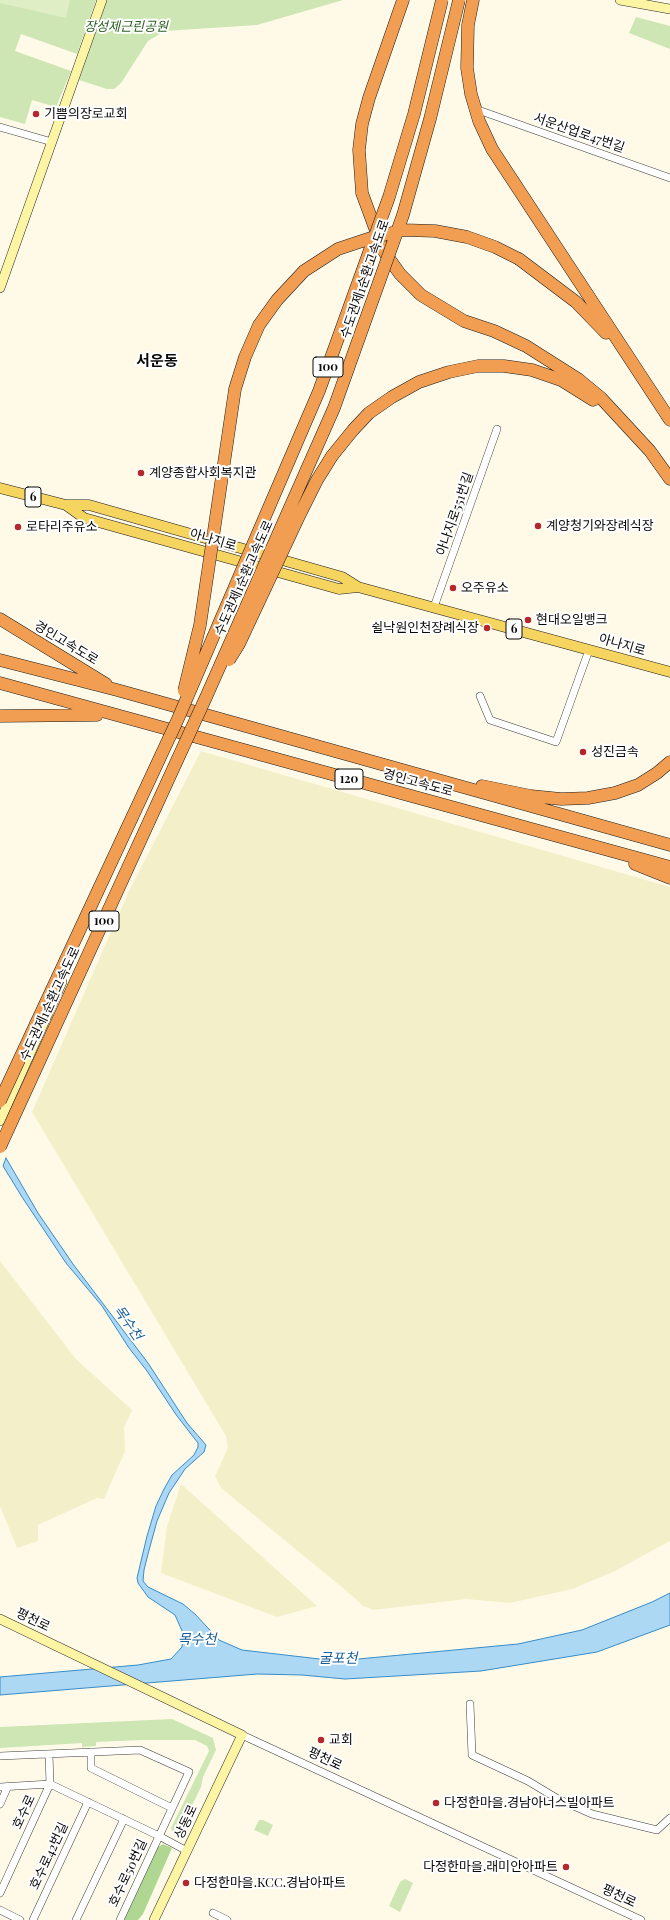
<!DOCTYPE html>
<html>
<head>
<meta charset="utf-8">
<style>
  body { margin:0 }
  canvas { display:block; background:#fefae7 }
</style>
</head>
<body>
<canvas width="670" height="1920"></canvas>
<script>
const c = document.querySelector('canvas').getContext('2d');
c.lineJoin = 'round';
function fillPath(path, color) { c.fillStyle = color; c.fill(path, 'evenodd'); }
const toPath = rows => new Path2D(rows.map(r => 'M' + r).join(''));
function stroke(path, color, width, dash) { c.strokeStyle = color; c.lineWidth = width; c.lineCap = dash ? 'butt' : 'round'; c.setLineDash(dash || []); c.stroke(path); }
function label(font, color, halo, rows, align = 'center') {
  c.font = font + ' "Playfair Display","Noto Sans KR",serif'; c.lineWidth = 4; c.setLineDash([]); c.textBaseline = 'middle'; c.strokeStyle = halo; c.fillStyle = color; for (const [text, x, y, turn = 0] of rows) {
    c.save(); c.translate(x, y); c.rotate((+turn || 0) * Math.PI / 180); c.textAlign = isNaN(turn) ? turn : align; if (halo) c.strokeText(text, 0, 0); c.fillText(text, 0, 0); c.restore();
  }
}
fillPath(toPath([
  [201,751,670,887,670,1541,613,1572,572,1589,510,1603,466,1599,374,1610,363,1606,349,1593,221,1488,215,1476,228,1448,226,1436,32,1112,129,891],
  [0,1261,76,1359,132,1410,124,1427,125,1451,104,1499,97,1498,38,1525,38,1541,17,1548,0,1506],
  [181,1484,317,1606,277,1617,161,1573,167,1526]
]), '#f3f0c9');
fillPath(toPath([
  [0,0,96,0,77,54,21,34,15,51,71,71,56,107,32,100,25,124,0,117],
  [107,0,343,0,257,25,165,31,148,41,121,83,114,89,107,89,79,80],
  [636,17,670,26,670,49,629,33],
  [172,1719,213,1738,216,1750,203,1777,201,1787,177,1836,173,1833,171,1828,209,1751,207,1746,195,1740,142,1740,96,1742,96,1746,82,1747,82,1743,0,1748,0,1727],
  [259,1820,263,1820,273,1825,268,1836,254,1830],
  [405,1879,413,1883,400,1912,389,1906,400,1882]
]), '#cde6b3');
fillPath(toPath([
  [163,1844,172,1848,143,1914,138,1920,124,1920,158,1847]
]), '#b0d792');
fillPath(toPath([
  [0,0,70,0,66,18,0,3]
]), '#dfeec4');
const water = toPath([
  [6,1158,38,1213,73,1264,148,1363,187,1423,206,1445,204,1452,185,1469,169,1493,157,1521,148,1554,144,1570,143,1581,148,1587,183,1604,195,1614,219,1640,242,1650,337,1661,518,1644,582,1630,652,1602,670,1593,670,1625,597,1652,481,1671,345,1679,302,1675,257,1674,0,1695,0,1677,138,1665,171,1659,182,1647,183,1633,175,1615,148,1597,138,1583,137,1578,147,1536,156,1506,164,1489,172,1475,194,1455,198,1447,198,1443,177,1416,147,1371,129,1348,102,1306,66,1263,22,1197,3,1166,6,1158]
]);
fillPath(water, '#add8f4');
stroke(water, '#368cc9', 1);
const street = toPath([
  [481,111,670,178],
  [0,127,52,142],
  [434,607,497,429],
  [480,696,490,720,556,742,589,650],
  [470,1704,472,1755,528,1781,558,1799,592,1814,657,1830,670,1818],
  [242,1735,641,1920],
  [91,1752,91,1768,172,1808],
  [0,1756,140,1750,189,1772,120,1920],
  [0,1787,50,1784,159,1836,187,1851],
  [0,1804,8,1786],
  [0,1893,50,1784,49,1754],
  [0,1910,20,1920],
  [213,1913,227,1920],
  [33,1920,88,1802],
  [76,1920,124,1819]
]);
const secondary = toPath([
  [620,0,670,9],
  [0,288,102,0],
  [0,1121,62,982],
  [0,1619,242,1735,154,1920]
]);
const primary = toPath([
  [0,488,66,505,89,505,342,577,358,587],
  [66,505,84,518,339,589,358,587,670,672]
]);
const highway = toPath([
  [403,0,369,98,362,124,359,150,362,193,383,250,400,274,421,295,464,321,494,331,526,346,578,379,601,398,650,451,670,479],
  [473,0,468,25,467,68,471,94,479,121,492,149,670,420],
  [519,259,576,302,606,333],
  [332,456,353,430,369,413,392,397,419,382,449,372,478,366,504,366,532,370,561,380,593,400],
  [0,619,106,684],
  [0,660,117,690,670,845],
  [0,683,670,867],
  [0,716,97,715],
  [482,786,531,796,561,799,588,798,615,793,638,785,657,773,670,762],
  [635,864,670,878]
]);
stroke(street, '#3d3d3d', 8);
stroke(secondary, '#2c2c2c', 10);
stroke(primary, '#1b1b1b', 11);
stroke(highway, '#1b1b1b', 13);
stroke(street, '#fff', 7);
stroke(secondary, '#fdf5a3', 9);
stroke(primary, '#f5d460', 10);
stroke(highway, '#f19e52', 12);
const highwayBridge = toPath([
  [229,660,239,644,300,514,317,480,332,456],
  [184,691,200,625,235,389,245,357,259,325,277,300,304,271,338,249,371,238,404,230,435,231,467,237,495,247,519,259],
  [0,1101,177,721,319,391,389,197,414,114,442,0],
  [0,1147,207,695,334,408,403,215,430,119,459,0]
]);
stroke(highwayBridge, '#1b1b1b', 13, []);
stroke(highwayBridge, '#f19e52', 12);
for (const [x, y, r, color] of [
  [36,114,4,"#b4272b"],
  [141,473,4,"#b4272b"],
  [538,526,4,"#b4272b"],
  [18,527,4,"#b4272b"],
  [453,588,4,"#b4272b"],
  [528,620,4,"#b4272b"],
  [487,628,4,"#b4272b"],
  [583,752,4,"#b4272b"],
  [321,1740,4,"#b4272b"],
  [436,1803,4,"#b4272b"],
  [566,1867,4,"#b4272b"],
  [186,1883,4,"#b4272b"]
]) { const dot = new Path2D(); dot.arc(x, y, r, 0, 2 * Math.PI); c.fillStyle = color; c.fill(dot); stroke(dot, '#fff', 1.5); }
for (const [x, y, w] of [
  [328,367,30],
  [33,497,16],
  [514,629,16],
  [349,779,28],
  [104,921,30]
]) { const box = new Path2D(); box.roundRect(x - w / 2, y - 10, w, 20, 3); c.fillStyle = '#fff'; c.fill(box); stroke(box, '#0a0a0a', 1); }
label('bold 12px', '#0a0a0a', null, [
  ["100",328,367],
  ["6",33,497],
  ["6",514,629],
  ["120",349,779],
  ["100",104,921]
]);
label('italic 13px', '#295e1d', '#fff', [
  ["장성제근린공원",126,27]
]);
label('13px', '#0a0a0a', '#fff', [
  ["기쁨의장로교회",44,114],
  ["계양종합사회복지관",149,473],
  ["계양청기와장례식장",546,526],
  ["로타리주유소",26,527],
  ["오주유소",461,588],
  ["현대오일뱅크",536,620],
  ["쉴낙원인천장례식장",479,628,"right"],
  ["성진금속",591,752],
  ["교회",329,1740],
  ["다정한마을.경남아너스빌아파트",444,1803],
  ["다정한마을.래미안아파트",558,1867,"right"],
  ["다정한마을.KCC.경남아파트",194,1883]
], 'left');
label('13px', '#0a0a0a', '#fff', [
  ["서운산업로47번길",579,133,19],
  ["수도권제1순환고속도로",365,279,-71],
  ["아나지로551번길",455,514,-71],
  ["아나지로",213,540,16],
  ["수도권제1순환고속도로",244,578,-66],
  ["경인고속도로",66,643,31],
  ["아나지로",622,645,16],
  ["경인고속도로",418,783,15],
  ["수도권제1순환고속도로",50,1004,-65],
  ["평천로",33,1620,26],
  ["평천로",325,1759,25],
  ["호수로",24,1812,-65],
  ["상동로",186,1822,-65],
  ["호수로42번길",49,1856,-65],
  ["호수로50번길",128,1873,-65],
  ["평천로",619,1896,25]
]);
label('italic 14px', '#185d96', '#fff', [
  ["목수천",128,1323,55],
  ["목수천",197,1640],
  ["굴포천",338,1659]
]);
label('bold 15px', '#0a0a0a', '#fff', [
  ["서운동",157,361]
]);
</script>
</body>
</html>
